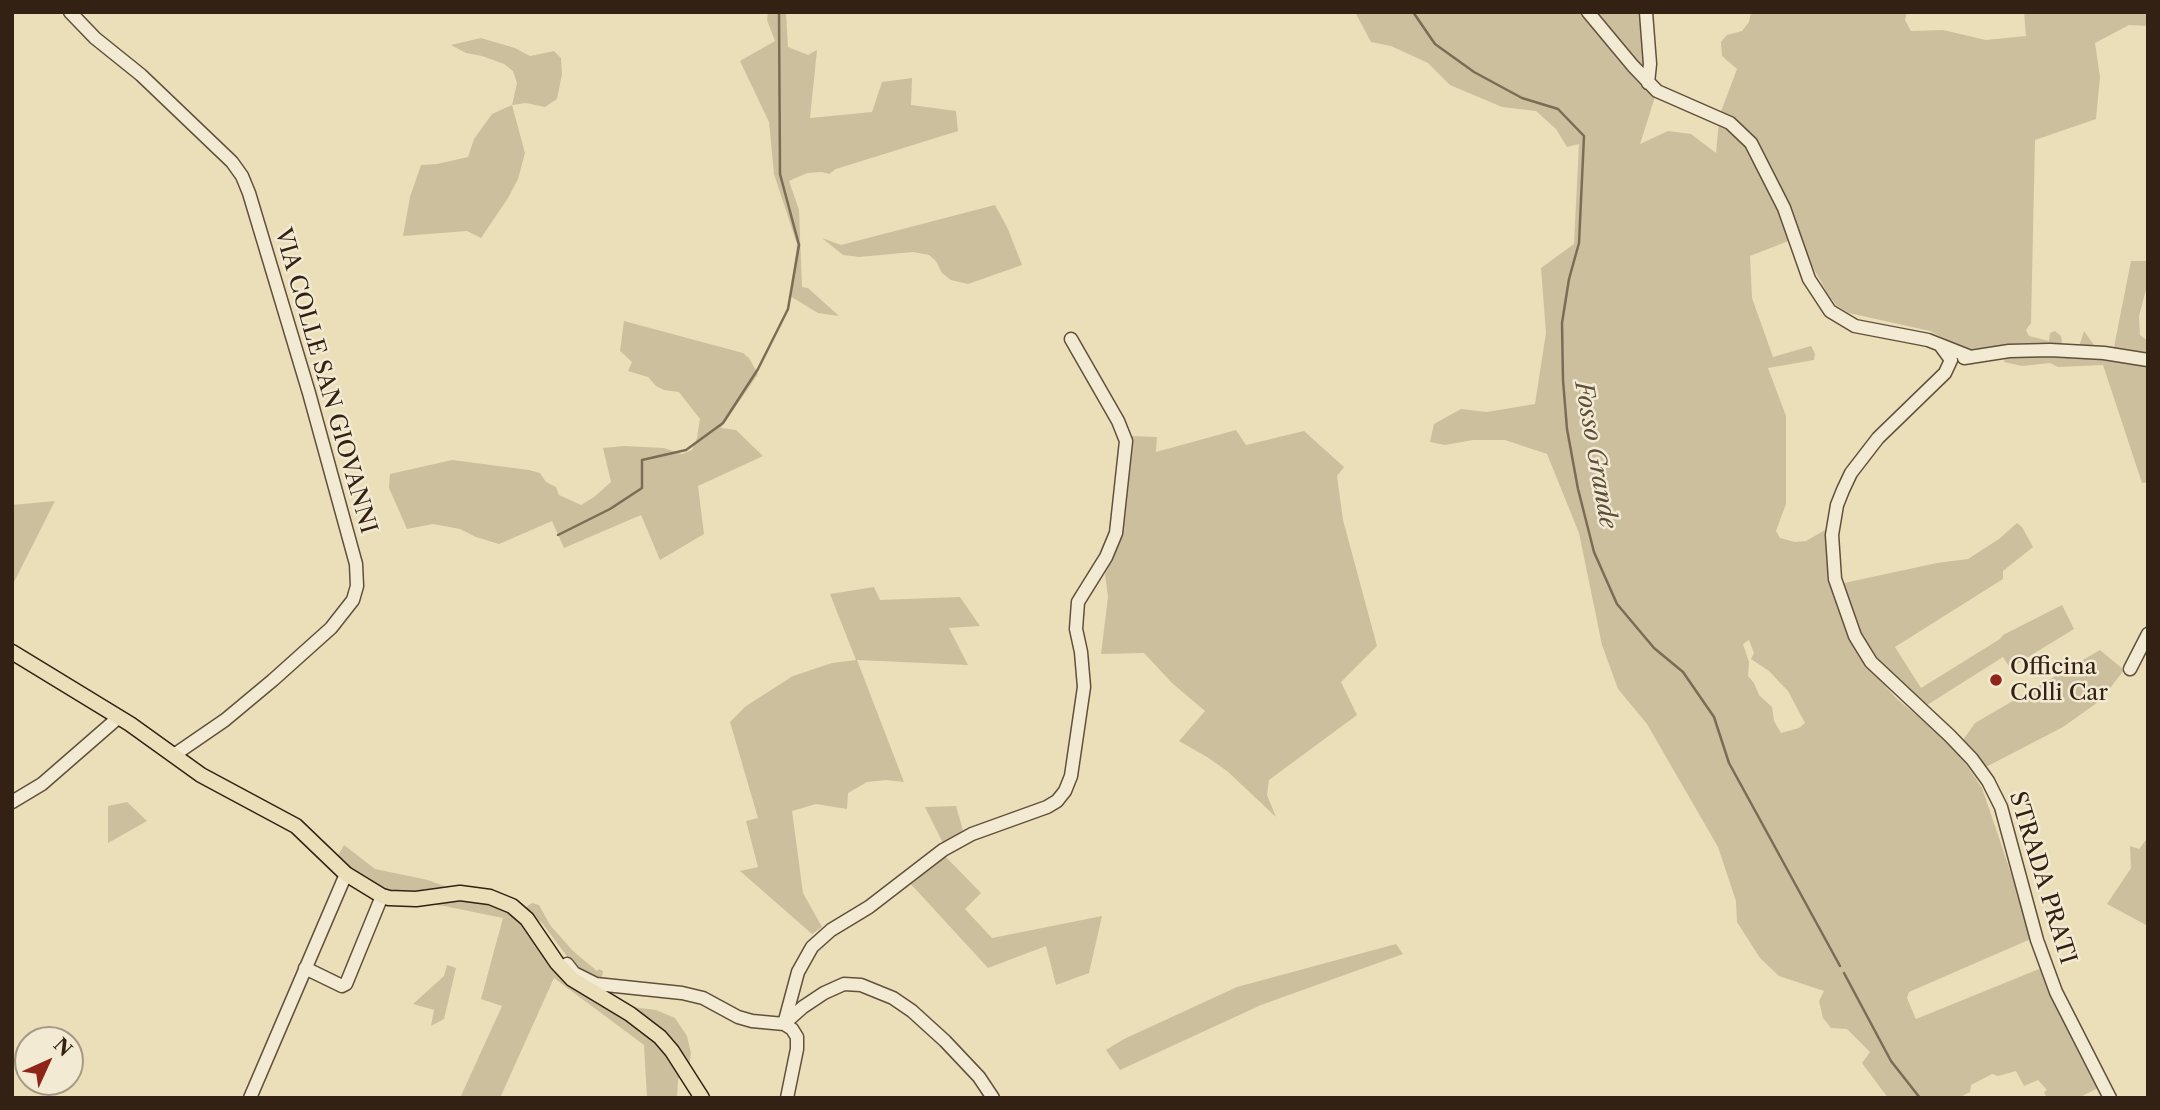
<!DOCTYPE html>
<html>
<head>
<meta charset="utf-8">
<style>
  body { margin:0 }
  #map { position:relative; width:2160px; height:1110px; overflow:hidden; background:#ebdfb9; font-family:"Libre Caslon Text",serif }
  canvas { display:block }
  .frame { position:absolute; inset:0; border:14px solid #332113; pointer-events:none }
  .north { position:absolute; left:14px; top:1026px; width:70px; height:70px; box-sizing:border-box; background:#f2ead2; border:2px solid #a69a86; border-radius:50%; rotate:45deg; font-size:19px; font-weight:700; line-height:28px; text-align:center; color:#332113 }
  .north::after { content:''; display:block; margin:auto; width:24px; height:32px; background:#8f2418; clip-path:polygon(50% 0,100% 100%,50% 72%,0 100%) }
</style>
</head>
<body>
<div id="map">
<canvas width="2160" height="1110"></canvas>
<div class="frame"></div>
<div class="north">N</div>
</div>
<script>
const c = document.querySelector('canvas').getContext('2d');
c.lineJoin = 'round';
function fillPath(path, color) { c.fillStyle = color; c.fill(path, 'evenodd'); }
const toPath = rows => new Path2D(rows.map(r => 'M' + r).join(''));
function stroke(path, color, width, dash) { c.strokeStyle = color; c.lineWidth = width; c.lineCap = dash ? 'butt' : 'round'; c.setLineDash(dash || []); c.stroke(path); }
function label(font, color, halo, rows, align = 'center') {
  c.font = font + ' "Libre Caslon Text",serif'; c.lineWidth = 5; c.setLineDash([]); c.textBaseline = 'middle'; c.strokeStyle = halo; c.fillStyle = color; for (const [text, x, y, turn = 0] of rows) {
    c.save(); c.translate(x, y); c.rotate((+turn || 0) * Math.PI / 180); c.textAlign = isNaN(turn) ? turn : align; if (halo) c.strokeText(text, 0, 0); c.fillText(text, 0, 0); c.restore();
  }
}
fillPath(toPath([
  [768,12,786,12,788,47,808,55,817,50,810,118,872,112,882,82,912,78,911,105,956,111,958,131,836,169,829,174,822,172,807,173,789,181,799,210,802,287,808,288,839,316,818,313,790,296,797,244,774,174,769,122,740,61,775,41,767,20],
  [1355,12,1583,12,1655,97,1640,144,1668,131,1691,134,1716,153,1719,122,1743,143,1755,160,1769,187,1791,240,1750,256,1752,298,1773,357,1811,346,1815,354,1814,360,1768,368,1786,416,1786,504,1776,531,1780,538,1795,542,1806,541,1827,529,1846,628,1863,661,1896,698,1946,740,1964,761,1982,788,2033,938,1909,992,1907,998,1916,1019,2044,967,2100,1087,2078,1098,2047,1098,2044,1092,2047,1090,2038,1080,2024,1086,2016,1071,1998,1076,1992,1074,1971,1085,1970,1092,1958,1098,1888,1098,1862,1063,1870,1052,1847,1029,1831,1028,1823,1018,1819,1001,1824,991,1779,976,1760,958,1737,922,1736,901,1718,847,1647,724,1618,689,1602,645,1579,533,1547,454,1505,440,1473,440,1445,445,1430,442,1434,424,1461,409,1487,412,1535,404,1546,333,1541,268,1574,244,1579,144,1567,147,1556,129,1536,111,1502,107,1450,85,1428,63,1391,46,1371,42],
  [1749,640,1754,653,1751,659,1769,671,1788,691,1805,723,1799,728,1781,733,1774,721,1772,707,1759,695,1754,683,1748,676,1749,662,1743,644],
  [1596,12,1642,12,1647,61,1642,65,1637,63],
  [1751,12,1907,12,1905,20,1911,31,1943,30,1986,40,2026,36,2024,12,2148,12,2148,26,2129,25,2095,43,2100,77,2096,119,2035,140,2031,323,2026,330,2029,336,2049,341,2050,333,2055,331,2061,336,2063,348,2078,350,2084,331,2094,345,2114,347,2131,261,2148,261,2148,282,2139,316,2140,335,2148,341,2148,482,2142,483,2103,365,2058,367,2050,363,2022,366,2004,362,2009,348,1967,352,1930,331,1849,313,1836,305,1829,296,1811,264,1765,154,1740,124,1720,114,1737,69,1722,56,1721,42,1727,35,1742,31,1749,22],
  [481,38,515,48,530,56,554,51,561,58,562,74,557,99,545,107,526,103,512,105,525,153,518,179,508,198,481,238,467,231,403,236,410,197,421,165,437,164,468,157,474,139,492,114,512,105,517,83,513,71,504,64,482,56,466,53,451,45],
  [995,205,1008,229,1022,265,968,284,951,280,942,273,936,261,929,255,913,252,859,257,843,255,822,238,841,245],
  [624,321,743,353,749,358,758,374,721,428,736,430,763,456,698,486,704,534,660,560,641,515,564,548,552,521,499,544,476,537,460,529,433,524,407,529,389,488,390,474,452,460,529,470,540,473,546,482,556,487,559,495,581,505,594,497,611,482,603,448,624,446,664,448,682,454,692,450,697,438,700,419,679,392,664,390,656,386,648,377,628,371,632,362,620,351],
  [1236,430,1246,445,1304,431,1344,467,1337,476,1343,520,1377,646,1341,682,1357,715,1269,780,1267,795,1276,817,1227,771,1207,757,1179,741,1205,711,1172,683,1144,653,1101,654,1108,597,1105,574,1115,554,1132,448,1131,436,1157,437,1156,452],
  [55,501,12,586,12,505],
  [2017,523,2022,527,2033,547,2003,571,2003,579,1895,647,1921,688,2000,639,2003,635,2062,605,2074,629,2010,668,2003,657,1924,707,1889,674,1872,652,1857,626,1844,583,1937,563,1968,559,1999,539],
  [874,587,880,600,960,597,980,626,949,628,968,665,857,660,904,782,886,780,867,782,848,793,847,809,816,804,792,811,803,893,822,927,812,934,740,871,758,867,746,821,758,818,730,722,746,706,793,676,832,663,856,660,830,594],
  [2100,650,2124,670,2101,700,2063,727,1984,768,1963,740,1975,723],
  [127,802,147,821,108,843,108,806],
  [956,806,964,834,944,845,925,807],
  [2148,837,2148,926,2107,904,2131,868,2130,846,2139,849],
  [344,845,375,869,428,880,508,910,534,936,668,1053,681,1073,678,1080,677,1098,647,1098,644,1045,554,978,500,1098,460,1098,502,1006,481,999,503,918,444,906,388,900,337,857],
  [943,854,981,893,965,909,992,938,1102,916,1089,973,1056,985,1046,946,988,968,908,881],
  [532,903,539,905,550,925,573,951,597,971,599,969,603,971,601,982,587,975,572,963,542,923,523,909],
  [1396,944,1403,954,1261,1005,1120,1070,1106,1050,1124,1039,1237,987],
  [447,965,456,968,444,1019,431,1026,434,1010,413,1004,444,976],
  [625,1006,656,1010,675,1018,687,1036,691,1053,689,1067]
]), '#ccbf9d');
stroke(toPath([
  [1413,12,1435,44,1474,72,1522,98,1558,109,1584,136,1579,243,1569,279,1562,323,1563,380,1567,429,1578,489,1594,552,1617,604,1654,648,1683,672,1714,717,1729,763,1840,966],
  [558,535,610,509,642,488,642,460,686,450,723,423,758,369,788,309,799,245,780,174,779,12],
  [1844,973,1891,1061,1920,1098]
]), '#7c6c55', 2.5);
const minor = toPath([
  [70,12,95,38,141,75,232,162,242,176,249,193,309,393,356,564,357,586,353,600,331,628,273,680,225,720,174,755],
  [1588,12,1633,66,1657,91,1730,123,1751,143,1784,208,1809,279,1830,311,1855,326,1928,340,1971,357],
  [1646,12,1650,64,1648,83],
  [1940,345,1951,360,1945,373,1878,438,1851,473,1843,490,1837,505,1832,535,1835,579,1855,636,1871,662,1950,736,1972,759,1988,781,2001,807,2037,940,2056,992,2110,1098],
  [1964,358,2009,351,2050,350,2104,353,2148,360],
  [2130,669,2148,634],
  [12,802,42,784,119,717],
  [567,964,574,973,596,984,682,993,703,998,738,1017,752,1021,784,1024,792,1029,797,1037,797,1049,787,1098],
  [305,968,342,986,346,984,382,896],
  [785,1023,803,1007,824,993,844,984,861,985,893,998,912,1011,945,1041,979,1077,993,1098],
  [784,1024,798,972,812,947,831,930,869,907,943,850,972,834,1047,807,1057,801,1065,791,1071,776,1084,687,1081,652,1076,629,1078,602,1106,557,1116,533,1126,441,1118,421,1071,339],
  [250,1098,346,874]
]);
const major = toPath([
  [12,652,130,724,201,775,296,826,346,874,382,896,389,898,416,899,460,893,490,897,512,906,527,919,557,963,572,979,630,1014,660,1037,672,1051,702,1098]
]);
stroke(minor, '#61503c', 15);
stroke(major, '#332113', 17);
stroke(minor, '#f2ead2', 12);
stroke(major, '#ebdfb9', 14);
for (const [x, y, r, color] of [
  [1996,680,7,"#8f2418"]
]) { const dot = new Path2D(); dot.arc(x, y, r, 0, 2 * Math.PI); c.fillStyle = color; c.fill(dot); stroke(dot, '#f2ead2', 2.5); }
label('23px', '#332113', '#f2ead2', [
  ["VIA COLLE SAN GIOVANNI",325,381,74],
  ["STRADA PRATI",2042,878,73]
]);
label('23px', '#332113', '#f2ead2', [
  ["Officina",2010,667],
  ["Colli Car",2010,693]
], 'left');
label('italic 24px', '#5d4d3a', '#f2ead2', [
  ["Fosso Grande",1595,455,80]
]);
</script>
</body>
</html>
